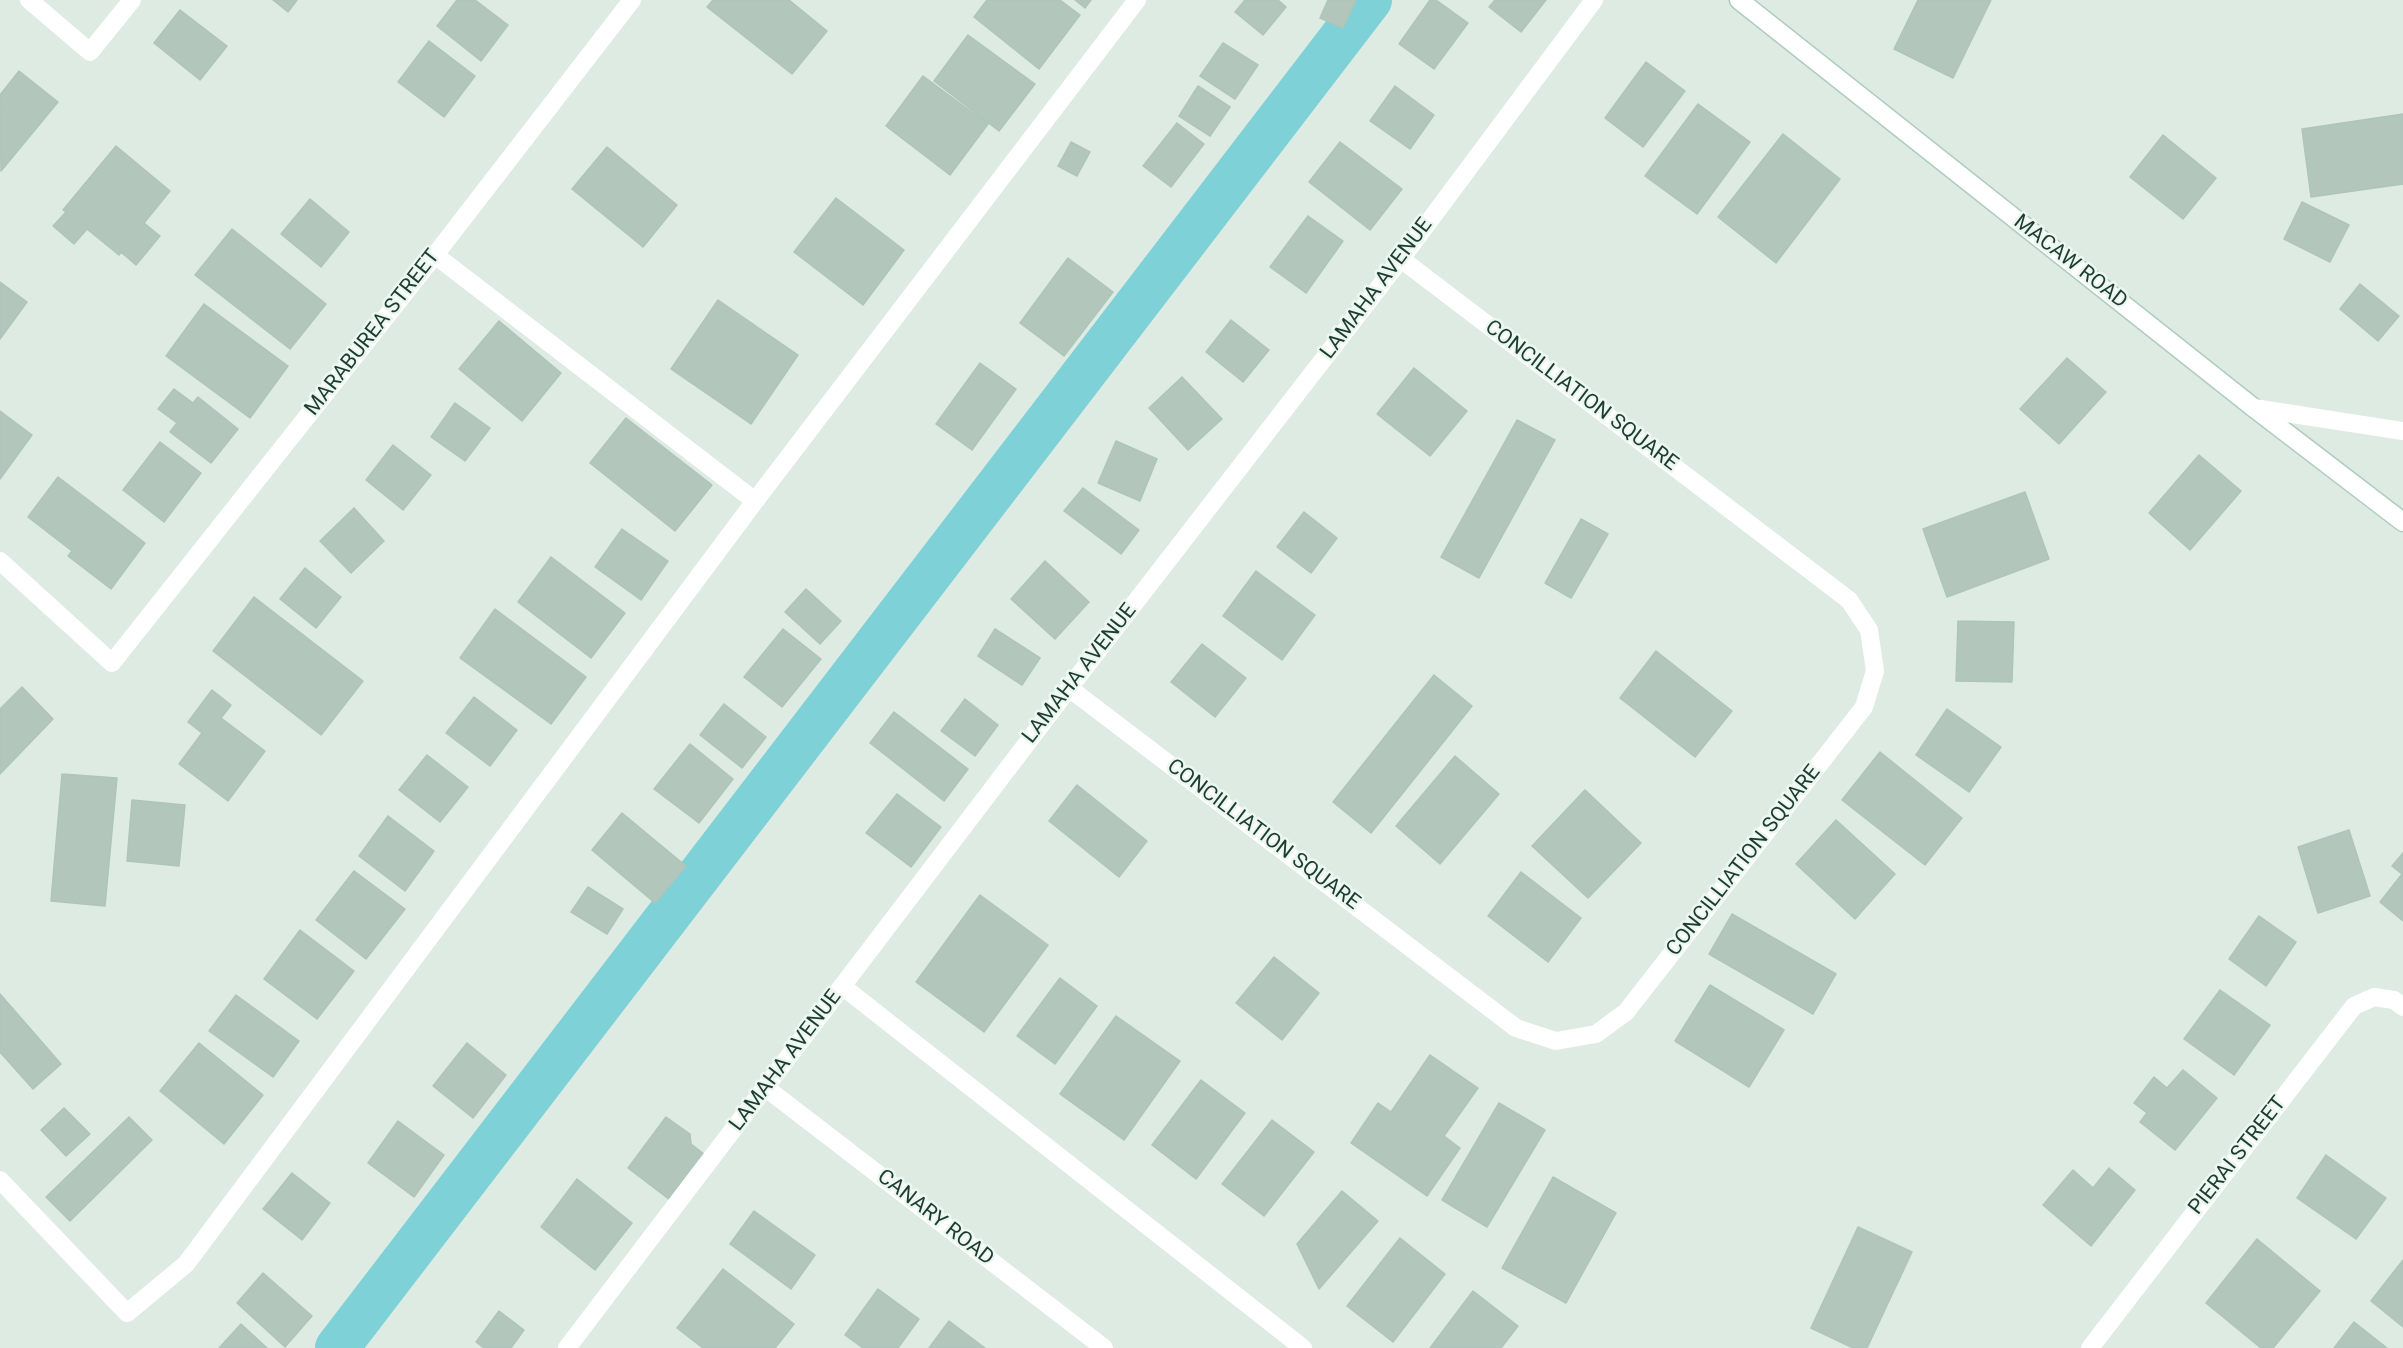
<!DOCTYPE html>
<html>
<head>
<meta charset="utf-8">
<style>
  body { margin:0 }
  canvas { display:block; background:#ddebe3 }
</style>
</head>
<body>
<canvas width="2403" height="1348"></canvas>
<script>
const c = document.querySelector('canvas').getContext('2d');
c.lineJoin = 'round';
const toPath = rows => new Path2D(rows.map(r => 'M' + r).join(''));
function stroke(path, color, width, dash) { c.strokeStyle = color; c.lineWidth = width; c.lineCap = dash ? 'butt' : 'round'; c.setLineDash(dash || []); c.stroke(path); }
function fillPath(path, color) { c.fillStyle = color; c.fill(path, 'evenodd'); }
function label(font, color, halo, rows, align = 'center') {
  c.font = font + ' Roboto,sans-serif'; c.lineWidth = 5; c.setLineDash([]); c.textBaseline = 'middle'; c.strokeStyle = halo; c.fillStyle = color; for (const [text, x, y, turn = 0] of rows) {
    c.save(); c.translate(x, y); c.rotate((+turn || 0) * Math.PI / 180); c.textAlign = isNaN(turn) ? turn : align; if (halo) c.strokeText(text, 0, 0); c.fillText(text, 0, 0); c.restore();
  }
}
stroke(toPath([
  [337,1348,1370,0]
]), '#7dd1d7', 44);
const building = toPath([
  [273,0,297,0,288,12,273,0],
  [457,0,475,0,508,25,481,61,437,26,457,0],
  [713,0,789,0,827,31,792,74,707,7,713,0],
  [987,0,1060,0,1080,15,1039,69,974,17,987,0],
  [1075,0,1091,0,1085,8,1075,0],
  [1245,0,1278,0,1286,7,1263,35,1235,12,1245,0],
  [1328,0,1356,0,1343,28,1320,18,1328,0],
  [1430,0,1436,0,1468,23,1434,69,1399,44,1430,0],
  [1495,0,1546,0,1521,32,1489,7,1495,0],
  [1918,0,1991,0,1953,78,1894,49,1918,0],
  [180,10,227,46,200,80,154,43,180,10],
  [968,35,1035,84,999,131,934,81,968,35],
  [429,41,475,76,444,117,398,82,429,41],
  [1223,43,1258,65,1235,99,1200,76,1223,43],
  [1646,62,1685,91,1643,147,1605,118,1646,62],
  [19,71,58,102,1,171,0,95,19,71],
  [923,76,988,124,950,175,886,126,923,76],
  [1198,86,1230,107,1210,136,1179,116,1198,86],
  [1395,86,1434,115,1410,149,1370,121,1395,86],
  [1698,104,1750,142,1697,214,1645,176,1698,104],
  [2403,114,2403,184,2311,197,2302,129,2403,114],
  [1177,123,1204,144,1171,187,1143,166,1177,123],
  [1783,134,1840,179,1776,263,1718,217,1783,134],
  [2163,135,2216,178,2183,219,2130,177,2163,135],
  [1071,142,1090,152,1077,176,1058,166,1071,142],
  [1340,142,1402,189,1370,230,1309,182,1340,142],
  [116,146,170,191,144,223,160,236,136,265,121,252,119,255,87,229,74,244,53,226,66,212,63,210,116,146],
  [607,147,677,205,643,247,572,189,607,147],
  [836,198,904,250,863,305,794,252,836,198],
  [310,199,349,232,321,267,281,234,310,199],
  [2302,202,2349,225,2330,262,2284,239,2302,202],
  [1308,216,1343,241,1306,293,1270,267,1308,216],
  [232,229,326,304,290,349,195,275,232,229],
  [1068,258,1113,292,1064,356,1020,323,1068,258],
  [0,282,27,302,0,339,0,282],
  [2360,284,2399,316,2378,341,2340,309,2360,284],
  [718,300,798,355,751,424,671,369,718,300],
  [204,304,288,366,250,418,166,356,204,304],
  [1231,320,1269,350,1243,382,1206,352,1231,320],
  [499,321,561,373,522,421,459,369,499,321],
  [2067,358,2106,392,2059,444,2020,409,2067,358],
  [980,363,1016,389,972,450,936,424,980,363],
  [1414,368,1467,411,1430,456,1377,414,1414,368],
  [1182,377,1222,419,1188,450,1149,408,1182,377],
  [174,389,193,403,198,397,238,429,211,463,170,432,177,423,158,409,174,389],
  [455,403,490,428,465,461,431,437,455,403],
  [0,411,32,435,0,479,0,411],
  [626,418,712,485,675,531,590,463,626,418],
  [1517,420,1555,440,1479,578,1441,557,1517,420],
  [1116,441,1157,459,1140,501,1098,483,1116,441],
  [160,442,201,473,164,522,123,490,160,442],
  [393,445,431,475,403,510,366,480,393,445],
  [2199,455,2241,491,2190,550,2149,513,2199,455],
  [58,477,145,543,111,589,68,556,72,551,28,517,58,477],
  [1083,488,1139,530,1121,554,1064,511,1083,488],
  [2025,492,2049,559,1947,597,1923,529,2025,492],
  [354,508,384,541,351,573,320,541,354,508],
  [1304,512,1337,538,1311,573,1277,547,1304,512],
  [1581,519,1608,534,1571,598,1545,583,1581,519],
  [622,529,668,561,641,600,595,567,622,529],
  [551,557,625,613,591,658,518,602,551,557],
  [1045,561,1089,602,1055,639,1011,599,1045,561],
  [305,568,341,597,316,628,280,599,305,568],
  [1256,571,1315,615,1282,660,1223,616,1256,571],
  [806,589,841,621,820,644,785,612,806,589],
  [254,597,363,681,321,735,213,651,254,597],
  [495,609,586,677,551,724,460,658,495,609],
  [1958,621,2014,622,2012,682,1956,681,1958,621],
  [783,629,821,659,782,707,744,677,783,629],
  [995,629,1040,658,1022,685,978,656,995,629],
  [1202,644,1246,678,1215,717,1171,682,1202,644],
  [1656,651,1732,711,1695,757,1620,698,1656,651],
  [1434,675,1472,706,1371,833,1333,802,1434,675],
  [22,687,53,719,0,774,0,709,22,687],
  [212,690,231,705,221,718,265,751,228,801,179,764,202,733,188,722,212,690],
  [474,697,517,730,490,766,446,733,474,697],
  [965,699,998,725,975,756,941,731,965,699],
  [724,704,766,737,742,768,700,735,724,704],
  [1947,709,2001,747,1969,792,1916,755,1947,709],
  [894,712,968,769,944,801,870,743,894,712],
  [690,744,733,779,699,823,654,789,690,744],
  [1880,752,1962,818,1925,865,1842,800,1880,752],
  [427,755,468,787,440,822,399,790,427,755],
  [1455,756,1499,794,1440,864,1396,826,1455,756],
  [62,774,117,778,105,906,51,901,62,774],
  [1077,785,1147,841,1119,877,1049,821,1077,785],
  [1585,790,1641,843,1588,898,1532,846,1585,790],
  [897,794,941,827,911,867,866,833,897,794],
  [132,800,185,805,179,866,127,861,132,800],
  [622,813,686,866,655,903,592,850,622,813],
  [388,816,434,851,405,891,359,856,388,816],
  [1836,820,1895,874,1855,919,1796,864,1836,820],
  [2349,830,2370,896,2318,913,2298,847,2349,830],
  [2403,853,2403,921,2380,902,2402,874,2392,866,2403,853],
  [354,871,405,909,366,959,316,920,354,871],
  [1521,872,1581,918,1548,962,1488,916,1521,872],
  [588,887,623,909,607,934,571,912,588,887],
  [980,895,1048,945,984,1032,916,982,980,895],
  [1732,914,1836,974,1813,1014,1709,954,1732,914],
  [2259,916,2296,942,2266,986,2229,959,2259,916],
  [300,930,354,971,317,1019,264,979,300,930],
  [1274,957,1319,993,1282,1040,1236,1003,1274,957],
  [1060,978,1097,1006,1055,1064,1017,1036,1060,978],
  [1710,985,1784,1030,1749,1087,1675,1041,1710,985],
  [2220,990,2270,1025,2234,1075,2184,1039,2220,990],
  [0,994,61,1064,33,1089,0,1052,0,994],
  [236,995,299,1041,273,1077,209,1031,236,995],
  [1116,1016,1180,1061,1124,1140,1060,1094,1116,1016],
  [199,1043,263,1095,224,1144,160,1091,199,1043],
  [467,1043,506,1075,473,1118,433,1086,467,1043],
  [1430,1055,1478,1088,1444,1136,1460,1148,1427,1196,1351,1143,1378,1103,1391,1112,1430,1055],
  [2183,1070,2217,1098,2175,1150,2140,1122,2147,1113,2134,1103,2154,1077,2167,1088,2183,1070],
  [1201,1080,1245,1113,1196,1179,1152,1145,1201,1080],
  [1499,1103,1545,1130,1487,1227,1442,1200,1499,1103],
  [64,1108,90,1134,66,1156,41,1130,64,1108],
  [129,1117,152,1140,70,1221,46,1197,129,1117],
  [666,1117,690,1134,691,1144,704,1154,670,1200,628,1168,666,1117],
  [1272,1120,1314,1152,1264,1216,1222,1184,1272,1120],
  [398,1121,444,1155,414,1197,368,1163,398,1121],
  [2326,1155,2386,1198,2356,1239,2297,1198,2326,1155],
  [2109,1168,2135,1190,2091,1246,2043,1205,2073,1170,2093,1188,2109,1168],
  [292,1173,330,1203,302,1240,263,1209,292,1173],
  [1553,1177,1616,1213,1566,1303,1502,1268,1553,1177],
  [577,1179,632,1223,595,1270,541,1227,577,1179],
  [1342,1191,1378,1221,1319,1289,1297,1244,1342,1191],
  [754,1211,815,1255,791,1289,730,1244,754,1211],
  [1858,1227,1912,1252,1867,1348,1853,1348,1811,1328,1858,1227],
  [1400,1238,1445,1274,1393,1342,1347,1306,1400,1238],
  [2257,1239,2320,1291,2273,1348,2261,1348,2206,1303,2257,1239],
  [2403,1260,2403,1327,2371,1301,2403,1260],
  [723,1269,794,1324,775,1348,703,1348,677,1328,723,1269],
  [263,1273,312,1316,285,1347,237,1303,263,1273],
  [878,1289,919,1319,898,1348,863,1348,845,1335,878,1289],
  [1473,1291,1518,1326,1501,1348,1430,1348,1473,1291],
  [499,1311,524,1330,511,1348,484,1348,476,1342,499,1311],
  [949,1321,985,1348,929,1348,949,1321],
  [2354,1322,2387,1348,2334,1348,2354,1322],
  [241,1324,267,1348,219,1348,241,1324]
]);
fillPath(building, '#b2c6bc');
stroke(building, '#afc5ba', 1.5);
const secondary = toPath([
  [1739,0,2254,408,2403,522]
]);
stroke(secondary, '#afccbf', 21);
stroke(toPath([
  [29,0,90,52,132,0],
  [435,255,755,501],
  [2254,408,2403,431],
  [0,561,112,663,435,255,632,0],
  [1069,688,1516,1028,1556,1041,1596,1034,1626,1012,1864,707,1875,671,1869,630,1849,600,1401,259],
  [842,986,1303,1348],
  [766,1088,1104,1348],
  [0,1180,127,1313,186,1264,755,501,1137,0],
  [567,1348,1069,688,1401,259,1594,0],
  [2090,1348,2354,1006,2374,997,2394,1000,2403,1007]
]), '#fff', 18);
stroke(secondary, '#fff', 18);
label('21px', '#1d3c31', '#edf7f1', [
  ["MACAW ROAD",2070,262,38],
  ["LAMAHA AVENUE",1377,289,-53],
  ["MARABUREA STREET",373,333,-52],
  ["CONCILLIATION SQUARE",1581,396,37],
  ["LAMAHA AVENUE",1080,674,-52],
  ["CONCILLIATION SQUARE",1263,835,37],
  ["CONCILLIATION SQUARE",1744,861,-52],
  ["LAMAHA AVENUE",786,1061,-53],
  ["PIERAI STREET",2238,1156,-52],
  ["CANARY ROAD",935,1218,38]
]);
</script>
</body>
</html>
